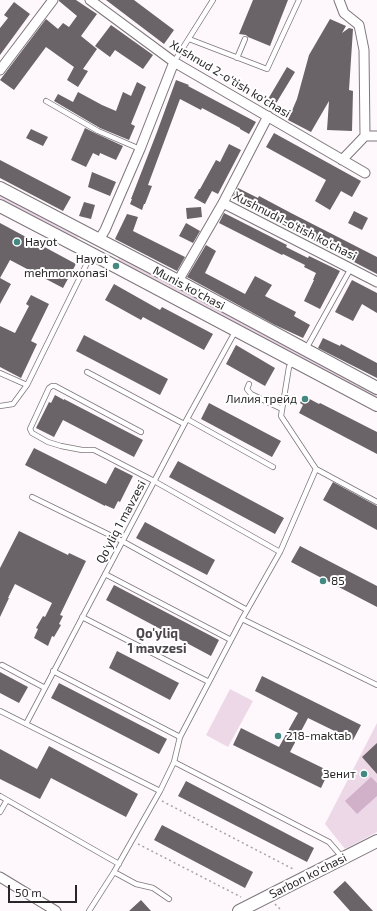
<!DOCTYPE html>
<html>
<head>
<meta charset="utf-8">
<style>
  body { margin:0 }
  #map { position:relative; width:377px; height:911px; overflow:hidden; background:#fef8fc; font-family:"Exo 2",sans-serif }
  canvas { display:block }
  .scale { position:absolute; left:8px; top:885px; width:69px; height:18px; box-sizing:border-box; border:2px solid #292628; border-top:0; padding-left:5px; font-size:12px; line-height:14px; white-space:nowrap; color:#292628; -webkit-text-stroke:3px #fff; paint-order:stroke }
</style>
</head>
<body>
<div id="map">
<canvas width="377" height="911"></canvas>
<div class="scale">50 m</div>
</div>
<script>
const c = document.querySelector('canvas').getContext('2d');
c.lineJoin = 'round';
function fillPath(path, color) { c.fillStyle = color; c.fill(path, 'evenodd'); }
const toPath = rows => new Path2D(rows.map(r => 'M' + r).join(''));
function stroke(path, color, width, dash) { c.strokeStyle = color; c.lineWidth = width; c.lineCap = dash ? 'butt' : 'round'; c.setLineDash(dash || []); c.stroke(path); }
function label(font, color, halo, rows, align = 'center') {
  c.font = font + ' "Exo 2",sans-serif'; c.lineWidth = 4; c.setLineDash([]); c.textBaseline = 'middle'; c.strokeStyle = halo; c.fillStyle = color; for (const [text, x, y, turn = 0] of rows) {
    c.save(); c.translate(x, y); c.rotate((+turn || 0) * Math.PI / 180); c.textAlign = isNaN(turn) ? turn : align; if (halo) c.strokeText(text, 0, 0); c.fillText(text, 0, 0); c.restore();
  }
}
fillPath(toPath([
  [0,195,78,237,76,241,0,201],
  [119,257,377,393,377,400,117,262],
  [230,689,253,701,228,747,206,735],
  [377,723,377,832,345,849,325,824]
]), '#edd8e7');
fillPath(toPath([
  [371,777,377,783,377,796,357,814,345,801]
]), '#d1b1c9');
fillPath(toPath([
  [59,0,76,0,97,14,81,36,97,49,83,69,88,71,78,87,67,80,74,67,46,47,14,90,0,80,46,19,58,29,63,23,69,27,77,16,59,1],
  [106,0,134,0,174,30,164,44],
  [253,0,288,0,270,46,248,37,246,35,239,34],
  [14,2,30,14,0,55,0,28,8,18,4,15],
  [330,19,346,26,342,33,349,28,353,29,349,90,353,91,352,131,327,130,329,101,311,132,288,120,297,99,309,55],
  [111,25,153,55,143,69,115,50,110,57,95,46],
  [287,67,295,72,272,110,264,106],
  [176,80,189,85,188,86,256,122,249,134,240,129,240,128,202,108,201,110,180,99,148,185,152,186,145,204,144,204,142,210,130,204,132,199,131,199,157,132],
  [137,82,146,87,131,124,135,126,129,140,100,128,54,101,58,94,73,102,78,92,102,105,116,111,123,92,131,96],
  [85,128,97,134,123,146,116,160,100,153,99,156,93,153,86,167,71,160],
  [31,129,48,137,43,146,26,138],
  [274,133,361,181,352,197,341,191,330,210,315,201,326,180,266,147],
  [229,144,241,150,218,194,212,191,205,204,194,198,199,189,200,189,216,160,220,162],
  [0,160,71,197,63,211,0,178],
  [92,172,116,182,110,196,88,187],
  [238,188,258,198,259,196,291,213,377,257,377,274,232,198],
  [84,202,95,205,91,219,79,216],
  [201,207,202,217,187,219,186,208],
  [354,211,368,218,362,230,348,223],
  [224,213,287,245,286,247,308,258,309,256,340,271,320,309,304,301,314,280,313,280,316,273,304,267,305,265,283,254,282,255,219,223],
  [127,214,138,217,133,231,185,257,177,271,115,239],
  [0,223,76,264,63,288,10,260,0,278,11,284,0,304],
  [186,223,200,231,193,243,179,236],
  [206,245,216,251,205,273,245,294,255,276,272,285,265,296,296,312,294,316,310,325,303,338,275,325,187,277],
  [352,280,377,293,377,313,362,304,353,321,335,312],
  [114,284,160,310,162,307,213,334,204,350,143,317,141,320,105,300],
  [31,295,49,304,31,341,37,344,21,378,0,367,0,326,15,333,29,306,26,304],
  [84,335,168,379,160,395,76,351],
  [323,338,340,346,341,344,377,363,377,378,318,348],
  [236,345,275,368,265,386,226,364],
  [55,395,64,400,64,399,143,440,134,457,63,420,54,437,36,428,49,402,51,403],
  [304,396,319,404,320,403,377,432,377,454,299,413,303,405,300,403],
  [209,403,281,441,272,457,201,419],
  [34,448,106,484,115,467,133,476,120,502,118,501,114,509,105,505,105,506,25,465],
  [178,461,284,518,275,534,169,477],
  [333,482,377,506,377,530,323,500],
  [145,522,215,560,207,575,136,538],
  [19,531,68,555,69,553,86,561,60,615,63,616,59,624,61,625,54,637,52,636,48,646,34,638,38,629,36,628,43,616,45,617,52,603,15,584,8,598,9,598,0,617,0,568],
  [300,546,377,586,377,607,291,562],
  [114,585,219,640,211,656,106,600],
  [117,651,179,683,170,700,109,668],
  [0,672,28,687,19,703,0,693],
  [262,676,361,725,353,740,308,718,290,752,329,771,321,788,233,745,241,728,279,747,298,713,255,691],
  [59,683,167,739,159,754,51,698],
  [377,743,377,774,362,757],
  [49,746,138,794,126,817,51,778,40,799,0,779,0,749,37,769],
  [186,781,314,848,307,862,178,796],
  [162,825,253,872,245,888,154,840],
  [345,881,373,911,350,911,333,892],
  [141,900,151,911,129,911]
]), '#6a6368');
const lane = toPath([
  [189,39,267,69,299,0],
  [237,58,245,39],
  [174,62,213,0],
  [46,101,98,131,140,149],
  [306,349,351,268],
  [293,361,289,367,281,416,316,469,377,502],
  [87,372,184,424],
  [0,373,27,385,91,255],
  [249,384,247,389,251,394,282,409],
  [0,406,13,404,27,385],
  [187,419,273,467],
  [141,432,55,386,52,386,49,388,30,429,32,433,48,442,61,446,82,450,94,450,102,454,154,481,280,552],
  [32,497,122,541,247,610],
  [105,574,231,640],
  [82,617,209,682],
  [242,619,377,685],
  [2,665,45,688],
  [53,671,180,737],
  [0,711,160,791],
  [26,724,45,688,187,419,236,330],
  [174,762,329,842,342,857],
  [0,796,119,864],
  [0,812,7,800],
  [114,872,136,884,153,888,169,899],
  [89,911,114,872,160,791,174,762,180,737,242,619,280,552,316,469]
]);
const street = toPath([
  [90,0,174,62,365,173],
  [339,0,344,13,359,25,364,50,365,136,342,160],
  [0,70,53,0],
  [365,136,377,136],
  [223,203,377,282],
  [99,240,105,230,140,149,174,62],
  [178,281,223,203,268,116],
  [0,877,56,911]
]);
const secondary = toPath([
  [0,188,178,281,377,388],
  [0,206,92,254,377,405],
  [239,911,377,841]
]);
stroke(lane, '#7d767b', 6);
stroke(street, '#7d767b', 11);
stroke(secondary, '#7d767b', 14);
stroke(toPath([
  [162,801,295,870],
  [138,844,241,897],
  [275,904,282,911]
]), '#a8a3a6', 1.5, [2, 3]);
stroke(lane, '#fff', 4.5);
stroke(street, '#fff', 9);
stroke(secondary, '#fff', 12);
for (const [x, y, r, color] of [
  [17,242,4,"#438981"],
  [116,266,4,"#438981"],
  [305,399,4,"#438981"],
  [323,581,4,"#438981"],
  [278,736,4,"#438981"],
  [364,774,4,"#438981"]
]) { const dot = new Path2D(); dot.arc(x, y, r, 0, 2 * Math.PI); c.fillStyle = color; c.fill(dot); stroke(dot, '#fff', 1.5); }
label('12px', '#292628', '#fff', [
  ["Xushnud 2-o'tish ko'chasi",230,79,31],
  ["Xushnud 1-o'tish ko'chasi",295,226,27],
  ["Munis ko'chasi",189,288,28],
  ["Qo'yliq 1 mavzesi",121,522,-62],
  ["Sarbon ko'chasi",308,876,-27]
]);
label('12px', '#292628', '#fff', [
  ["Hayot",25,242],
  ["Hayot",108,259,"right"],
  ["mehmonxonasi",108,273,"right"],
  ["Лилия трейд",297,399,"right"],
  ["85",331,581],
  ["218-maktab",286,736],
  ["Зенит",356,774,"right"]
], 'left');
label('bold 13px', '#4d464b', '#fff', [
  ["Qo'yliq",157,634],
  ["1 mavzesi",157,649]
]);
</script>
</body>
</html>
